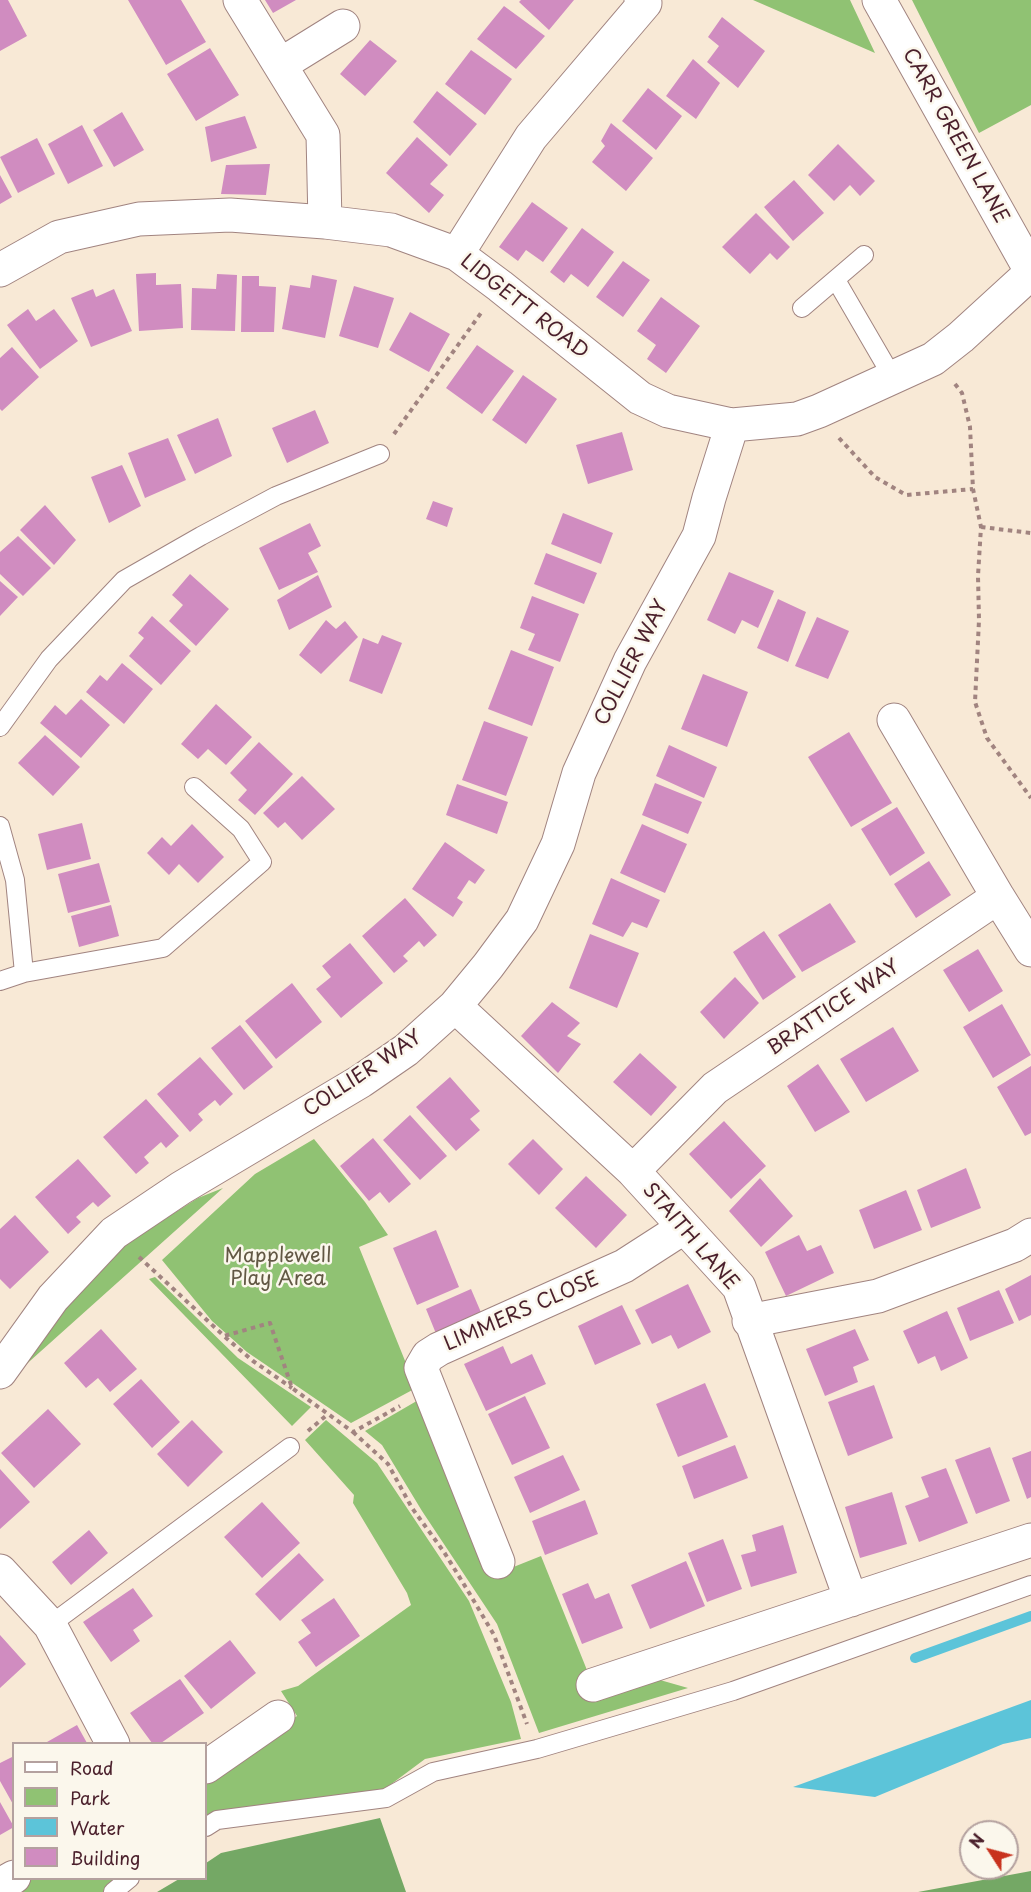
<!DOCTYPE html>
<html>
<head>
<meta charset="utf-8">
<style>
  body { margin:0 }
  #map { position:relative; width:1031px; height:1892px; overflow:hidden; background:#f8e9d6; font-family:"Playpen Sans",sans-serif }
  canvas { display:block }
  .legend { position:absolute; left:12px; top:1742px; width:195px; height:138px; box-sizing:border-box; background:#fbf7ec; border:2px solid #b4a19f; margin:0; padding:8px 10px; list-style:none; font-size:18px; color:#4a1f2b }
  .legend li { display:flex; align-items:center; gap:12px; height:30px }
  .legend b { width:30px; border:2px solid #b4a19f }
  .north { position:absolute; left:959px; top:1820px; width:60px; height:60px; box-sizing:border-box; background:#fbf7ec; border:2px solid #b4a19f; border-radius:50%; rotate:306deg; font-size:16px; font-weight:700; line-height:24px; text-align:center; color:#4a1f2b }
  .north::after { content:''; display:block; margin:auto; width:21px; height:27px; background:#c8321e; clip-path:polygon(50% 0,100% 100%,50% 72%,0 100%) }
</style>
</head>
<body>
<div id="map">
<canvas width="1031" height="1892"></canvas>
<ul class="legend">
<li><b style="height:8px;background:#fff"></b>Road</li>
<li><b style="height:16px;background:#90c273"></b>Park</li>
<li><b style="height:16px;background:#5cc4d9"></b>Water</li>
<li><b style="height:16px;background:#d08cc0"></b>Building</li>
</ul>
<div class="north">N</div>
</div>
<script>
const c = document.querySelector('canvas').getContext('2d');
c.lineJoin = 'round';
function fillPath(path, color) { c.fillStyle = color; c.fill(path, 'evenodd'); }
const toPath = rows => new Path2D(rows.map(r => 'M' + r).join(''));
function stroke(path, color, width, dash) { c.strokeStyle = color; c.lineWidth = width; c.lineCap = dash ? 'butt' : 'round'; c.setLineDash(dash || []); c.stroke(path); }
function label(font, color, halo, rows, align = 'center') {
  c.font = font + ' "Playpen Sans",sans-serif'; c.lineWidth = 5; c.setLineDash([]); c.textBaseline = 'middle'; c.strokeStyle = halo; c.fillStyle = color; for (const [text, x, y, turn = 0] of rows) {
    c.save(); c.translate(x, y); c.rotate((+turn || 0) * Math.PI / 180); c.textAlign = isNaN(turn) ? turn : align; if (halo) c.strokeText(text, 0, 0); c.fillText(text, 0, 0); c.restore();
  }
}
fillPath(toPath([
  [753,0,850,0,875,53],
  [912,0,1031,0,1031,105,979,133],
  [314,1139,365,1202,388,1235,359,1247,416,1388,351,1423,247,1352,212,1321,162,1260,255,1174],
  [223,1188,21,1369,30,1352,103,1263,133,1239,198,1198],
  [155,1277,238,1358,311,1407,292,1426,149,1279],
  [427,1395,501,1572,541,1556,593,1685,639,1674,688,1688,539,1733,497,1624,422,1511,382,1445,365,1431],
  [326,1420,377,1463,469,1601,511,1702,521,1739,425,1759,378,1794,206,1817,206,1780,297,1716,281,1691,298,1686,411,1605,407,1593,353,1503,354,1495,305,1440],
  [32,1879,122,1879,104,1892,13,1892]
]), '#90c273');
fillPath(toPath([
  [380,1818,406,1892,157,1892,179,1879,206,1878,206,1863,221,1853],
  [1031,1871,1031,1892,918,1892]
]), '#74a865');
fillPath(toPath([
  [1031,1700,1031,1738,1003,1744,875,1797,793,1787]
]), '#5cc4d9');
stroke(toPath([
  [915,1658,1031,1616]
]), '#5cc4d9', 10);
fillPath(toPath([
  [0,0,8,0,27,36,0,51],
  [128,0,181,0,206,42,166,65],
  [265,0,296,0,273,13],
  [521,0,574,0,549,30,519,2],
  [504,6,545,36,516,69,477,39],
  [722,17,765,51,738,88,707,62,719,46,708,37],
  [370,40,397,61,365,96,340,74],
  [210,48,239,95,196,121,167,74],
  [471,50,512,79,485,115,445,84],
  [693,59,720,83,696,119,666,96],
  [648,88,682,116,656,150,622,121],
  [437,91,477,124,450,156,413,122],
  [122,112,144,150,114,167,93,130],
  [245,116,257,148,211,162,205,127],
  [611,123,653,158,626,191,592,162,605,146,601,141],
  [82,125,103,166,68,184,48,144],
  [417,137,448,165,430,184,444,195,429,213,386,173],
  [37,138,55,174,18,193,0,157],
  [838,144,875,181,860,196,850,185,834,201,808,175],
  [270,164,266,195,221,194,226,165],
  [0,175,12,197,0,204],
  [794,180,824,213,793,241,764,207],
  [532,202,568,228,543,262,526,250,518,261,499,247],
  [756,213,790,247,777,260,770,253,750,274,722,247],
  [582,228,614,252,588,287,571,274,564,283,550,272],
  [623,261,650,280,623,317,596,297],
  [156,273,156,285,181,284,183,328,139,331,136,274],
  [217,274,237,275,235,331,191,330,192,288,216,289],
  [312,275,337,280,325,338,282,329,290,285,310,288],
  [242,276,259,276,259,286,276,287,274,332,241,332],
  [354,286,394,298,378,348,339,336],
  [93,289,96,297,114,289,132,331,91,347,71,298],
  [661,297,700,326,666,373,647,359,656,345,637,331],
  [28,309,36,321,54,309,78,341,40,369,7,325],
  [410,312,450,334,429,372,389,350],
  [477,345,514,371,482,414,446,388],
  [12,347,39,377,2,411,0,409,0,358],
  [523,375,557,399,526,444,492,420],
  [315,410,329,443,287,463,272,428],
  [218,418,232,456,195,474,177,435],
  [622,432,633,470,588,484,576,445],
  [168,438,186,480,145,498,128,453],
  [122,465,141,506,109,523,91,477],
  [433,501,453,508,447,527,426,519],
  [45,505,76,540,54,565,20,530],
  [563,513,613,533,601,564,551,544],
  [310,523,321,546,308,553,318,572,279,590,259,548],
  [18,536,51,568,23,596,0,574,0,552],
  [546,553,597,573,584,604,534,584],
  [729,572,774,591,758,628,742,620,735,634,707,620],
  [190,574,229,609,196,646,169,621,183,605,172,595],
  [318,575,332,607,289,630,277,600],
  [0,581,18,597,0,616],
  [532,596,579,614,560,662,528,650,535,634,520,628],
  [778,599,806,612,788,662,757,648],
  [152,616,191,651,161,685,129,656,144,638,138,633],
  [817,617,849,631,828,679,795,666],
  [326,620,336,629,345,621,358,637,321,674,299,655],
  [382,635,402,643,382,694,349,681,363,638,378,644],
  [511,650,554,667,532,726,488,709],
  [122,663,153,689,124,724,86,692,100,675,107,681],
  [703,674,748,692,727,747,681,729],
  [81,699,110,725,81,758,40,723,55,705,66,715],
  [216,704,252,737,226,765,208,749,198,759,181,744],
  [484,721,528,737,506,796,462,780],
  [849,732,892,803,851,827,808,757],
  [45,735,80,767,53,796,18,763],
  [259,742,293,774,255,815,238,800,247,790,230,773],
  [669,745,717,767,704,798,656,776],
  [302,776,335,809,302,840,285,822,278,828,263,813],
  [655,783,702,802,688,834,642,815],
  [457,784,508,802,497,834,446,815],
  [897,807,925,853,890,876,861,829],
  [82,823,91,859,47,870,38,834],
  [192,824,224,857,198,883,179,864,169,875,147,853,162,837,171,846],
  [642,824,687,844,665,893,620,873],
  [445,842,485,870,475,884,469,880,457,898,463,902,453,917,412,889],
  [929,861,951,895,916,918,894,884],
  [99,863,110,902,68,913,58,874],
  [611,878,660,900,647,928,632,922,623,937,592,924],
  [405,898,437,935,424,947,419,941,403,956,408,961,394,973,362,936],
  [830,903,856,942,802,972,778,935],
  [111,905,119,936,79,947,71,916],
  [764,931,796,977,763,1000,733,952],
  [590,934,639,953,617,1008,569,988],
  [350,943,383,983,341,1018,316,989,331,977,322,966],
  [978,949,1003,991,969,1012,943,970],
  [735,977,759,1003,724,1039,700,1012],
  [292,983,322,1022,276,1059,245,1021],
  [552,1002,580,1023,567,1036,581,1044,558,1073,521,1036],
  [1002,1004,1031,1055,993,1078,963,1027],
  [240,1025,273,1067,244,1090,211,1048],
  [893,1027,919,1071,866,1102,840,1059],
  [640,1053,677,1087,651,1116,613,1082],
  [200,1057,233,1094,220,1106,215,1100,198,1114,203,1120,190,1132,157,1094],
  [818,1064,850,1112,815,1132,787,1086],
  [1031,1066,1031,1133,1025,1136,997,1087],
  [450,1077,480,1111,470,1119,480,1130,456,1151,416,1107],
  [146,1099,179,1136,166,1148,161,1142,144,1157,149,1163,136,1174,103,1137],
  [410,1115,447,1156,420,1180,383,1140],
  [724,1121,766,1166,731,1199,689,1154],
  [373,1138,411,1184,389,1203,380,1192,369,1201,340,1166],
  [533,1139,563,1169,539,1195,508,1164],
  [78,1159,111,1196,98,1207,93,1202,76,1217,81,1222,68,1234,35,1197],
  [966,1168,981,1208,931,1228,917,1190],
  [586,1176,627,1215,596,1248,555,1208],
  [760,1178,793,1216,761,1247,729,1211],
  [906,1190,922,1230,874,1249,859,1210],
  [15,1215,49,1252,10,1289,0,1279,0,1229],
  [436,1230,459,1287,417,1305,393,1248],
  [799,1235,807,1251,821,1245,834,1273,786,1296,765,1252],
  [1031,1275,1031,1315,1019,1321,1005,1289],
  [688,1284,711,1332,678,1349,671,1335,652,1344,635,1310],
  [471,1289,483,1317,437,1336,426,1309],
  [999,1290,1014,1323,970,1341,957,1308],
  [622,1305,641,1344,595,1365,578,1326],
  [947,1311,968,1358,941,1371,935,1356,918,1364,903,1331],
  [101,1329,137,1369,110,1392,98,1378,86,1388,64,1363],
  [855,1329,869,1360,853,1367,858,1382,825,1396,806,1349],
  [503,1346,511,1364,532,1354,546,1384,486,1411,464,1364],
  [141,1379,180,1422,152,1448,113,1404],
  [705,1383,728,1437,678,1457,656,1404],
  [874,1385,893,1438,848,1456,828,1402],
  [525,1396,550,1448,512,1465,488,1414],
  [48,1409,81,1444,34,1488,1,1453],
  [192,1420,223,1452,188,1487,157,1454],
  [735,1445,748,1478,694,1499,682,1466],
  [990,1447,1010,1501,976,1514,955,1460],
  [1031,1451,1031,1497,1027,1499,1012,1458],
  [563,1455,580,1490,530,1513,514,1477],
  [946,1468,968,1523,919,1542,905,1506,929,1497,921,1477],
  [0,1469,30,1502,0,1529],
  [892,1492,907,1544,860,1558,845,1507],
  [585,1500,598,1534,545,1555,532,1521],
  [262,1502,300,1543,262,1578,224,1537],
  [783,1525,797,1573,751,1587,741,1555,756,1551,752,1535],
  [89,1530,108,1553,71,1585,52,1562],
  [723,1539,742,1589,707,1602,688,1553],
  [299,1553,324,1580,280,1621,255,1594],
  [686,1561,705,1606,650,1629,631,1585],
  [588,1583,595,1599,609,1593,623,1628,582,1644,562,1594],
  [133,1588,153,1616,133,1630,140,1641,111,1662,83,1622],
  [334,1598,360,1636,316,1667,298,1642,311,1633,301,1620],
  [0,1635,26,1664,0,1688],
  [230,1640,256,1673,211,1709,184,1676],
  [180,1679,204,1713,161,1743,152,1743,130,1713],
  [77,1725,87,1743,48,1743,47,1742],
  [14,1756,14,1806,0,1781,0,1763],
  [0,1802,14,1827,0,1835]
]), '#d08cc0');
const lane = toPath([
  [836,280,893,378],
  [802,308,864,255],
  [0,727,49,659,124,580,201,536,276,496,380,454],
  [0,826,15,880,24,973,0,981],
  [24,973,163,948,262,862,241,829,194,787],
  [50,1625,290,1447],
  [206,1827,217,1820,386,1798,433,1772,537,1749,733,1691,1031,1585],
  [113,1892,130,1878]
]);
const street = toPath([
  [240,0,323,135,325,222],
  [879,0,1031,271],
  [280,65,343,26],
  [457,254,531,137,645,3,641,0],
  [0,270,59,237,139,219,230,215,325,222,391,230,457,254,500,286,640,398,668,411,732,425,797,419,819,411,933,359,961,337,1031,273],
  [894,720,998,897],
  [455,1006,633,1171,739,1287,851,1600],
  [633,1171,715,1088,998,897,1031,950],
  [749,1321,878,1296,1015,1245,1031,1235],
  [0,1372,53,1298,114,1233,181,1188,361,1081,406,1050,455,1006,488,966,522,920,558,844,579,773,630,661,699,536,709,498,732,425],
  [498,1562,421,1368,428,1356,439,1349,624,1266,683,1228],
  [0,1571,50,1625,113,1744],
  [593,1685,1031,1540],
  [206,1767,278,1717],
  [0,1885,14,1877]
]);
stroke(lane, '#a18480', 20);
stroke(street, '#a18480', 35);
stroke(toPath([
  [955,384,962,393,970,427,973,489,981,527,978,576,979,620,975,702,987,738,1031,798],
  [394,434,481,313],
  [839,438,875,477,906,495,973,489],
  [981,527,1031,533],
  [139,1257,224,1336,270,1323,292,1388,353,1432,400,1406],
  [225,1337,253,1361,292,1388],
  [308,1431,328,1414],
  [353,1432,388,1464,412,1508,444,1552,468,1591,494,1635,527,1724]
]), '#a18480', 4, [4.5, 4.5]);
stroke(lane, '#fff', 18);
stroke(street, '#fff', 33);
label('20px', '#4a1f2b', '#fbf7ec', [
  ["CARR GREEN LANE",955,136,61],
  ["LIDGETT ROAD",524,307,38],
  ["COLLIER WAY",632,663,-63],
  ["BRATTICE WAY",834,1008,-34],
  ["COLLIER WAY",363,1074,-34],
  ["STAITH LANE",690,1237,49],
  ["LIMMERS CLOSE",522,1312,-24]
]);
label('20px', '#625844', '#fbf7ec', [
  ["Mapplewell",278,1256],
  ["Play Area",278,1279]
]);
</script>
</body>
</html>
